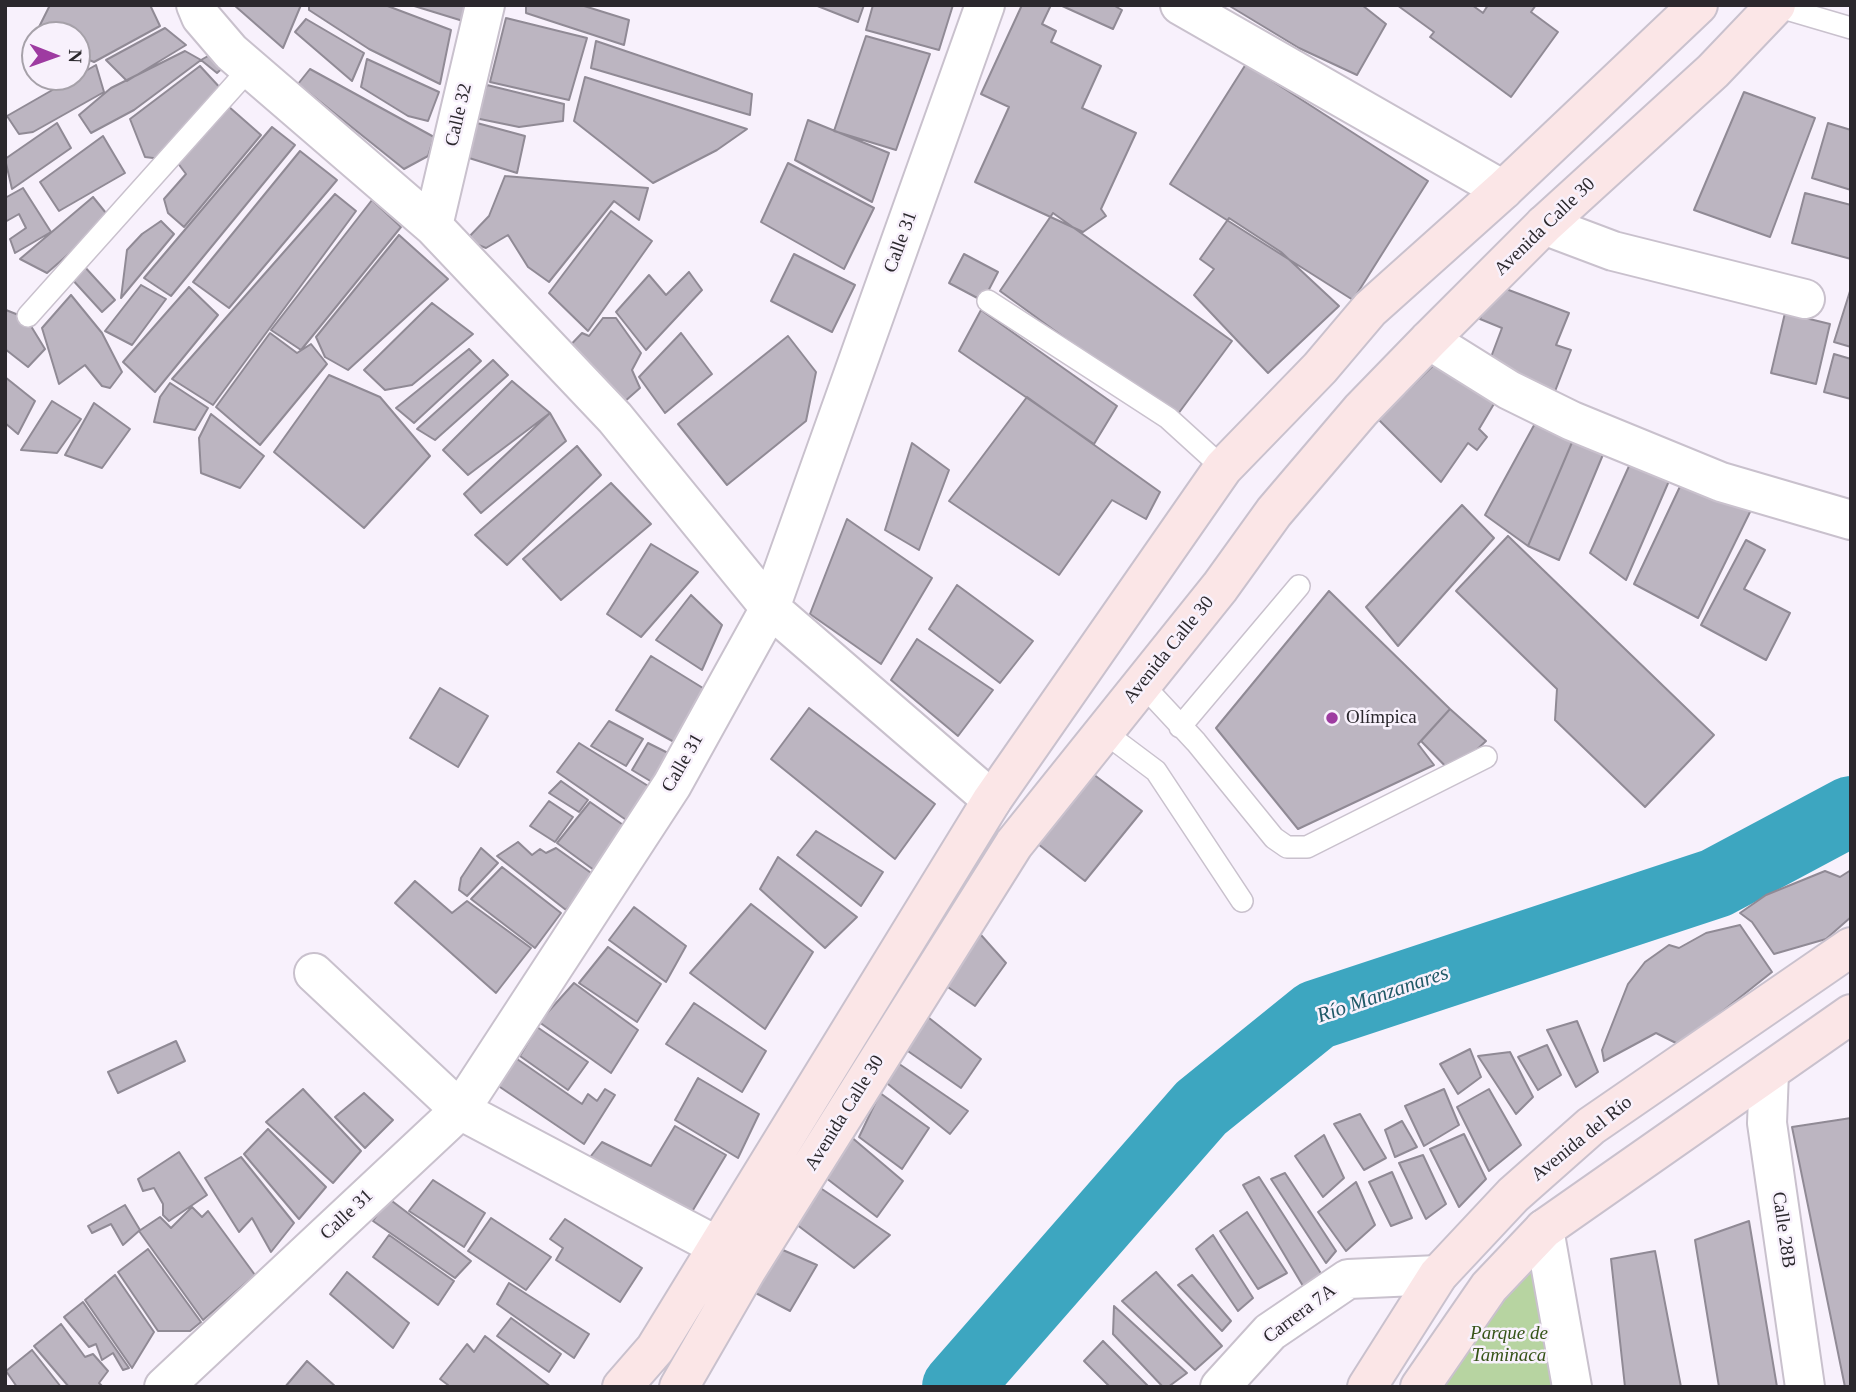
<!DOCTYPE html>
<html>
<head>
<meta charset="utf-8">
<style>
  body { margin:0 }
  #map { position:relative; width:1856px; height:1392px; overflow:hidden; background:#f8f1fc; font-family:"Times New Roman",serif }
  canvas { display:block }
  .frame { position:absolute; inset:0; border:7px solid #2b282d; pointer-events:none }
  .north { position:absolute; left:21px; top:21px; width:70px; height:70px; box-sizing:border-box; background:#f8f1fc; border:2px solid #a6a1a9; border-radius:50%; rotate:91deg; font-size:19px; font-weight:700; line-height:28px; text-align:center; color:#2b282d }
  .north::after { content:''; display:block; margin:auto; width:24px; height:32px; background:#9e3ba1; clip-path:polygon(50% 0,100% 100%,50% 72%,0 100%) }
</style>
</head>
<body>
<div id="map">
<canvas width="1856" height="1392"></canvas>
<div class="frame"></div>
<div class="north">N</div>
</div>
<script>
const c = document.querySelector('canvas').getContext('2d');
c.lineJoin = 'round';
function fillPath(path, color) { c.fillStyle = color; c.fill(path, 'evenodd'); }
const toPath = rows => new Path2D(rows.map(r => 'M' + r).join(''));
function stroke(path, color, width, dash) { c.strokeStyle = color; c.lineWidth = width; c.lineCap = dash ? 'butt' : 'round'; c.setLineDash(dash || []); c.stroke(path); }
function label(font, color, halo, rows, align = 'center') {
  c.font = font + ' "Times New Roman",serif'; c.lineWidth = 5; c.setLineDash([]); c.textBaseline = 'middle'; c.strokeStyle = halo; c.fillStyle = color; for (const [text, x, y, turn = 0] of rows) {
    c.save(); c.translate(x, y); c.rotate((+turn || 0) * Math.PI / 180); c.textAlign = isNaN(turn) ? turn : align; if (halo) c.strokeText(text, 0, 0); c.fillText(text, 0, 0); c.restore();
  }
}
fillPath(toPath([
  [1535,1258,1557,1387,1434,1387]
]), '#b7d4a1');
stroke(toPath([
  [957,1387,1201,1108,1316,1015,1716,883,1851,811]
]), '#3da6c0', 70);
const building = toPath([
  [50,5,150,5,160,26,94,62,77,55,77,35,35,35,50,5],
  [234,5,301,5,283,48,234,5],
  [309,5,385,5,451,30,440,84,369,49,309,10,309,5],
  [411,5,466,5,463,21,411,5],
  [526,5,581,5,629,20,624,45,526,13,526,5],
  [815,5,864,5,858,22,815,5],
  [873,5,953,5,939,50,866,30,873,5],
  [1022,5,1051,5,1042,24,1056,31,1051,42,1101,66,1082,108,1136,133,1101,209,1106,216,1083,232,975,182,1009,107,981,94,1022,5],
  [1060,5,1113,5,1122,10,1113,29,1060,5],
  [1228,5,1362,5,1386,24,1357,75,1299,48,1228,5],
  [1397,5,1472,5,1483,13,1488,5,1536,5,1531,12,1558,32,1511,97,1430,37,1434,32,1397,5],
  [506,18,587,38,569,100,490,82,506,18],
  [306,19,364,53,352,81,295,32,306,19],
  [165,28,186,45,127,81,106,60,165,28],
  [866,36,930,54,896,150,834,131,866,36],
  [596,41,752,94,750,115,591,68,596,41],
  [222,48,227,64,217,73,201,60,222,48],
  [185,51,201,60,134,110,91,133,79,115,111,88,185,51],
  [367,59,439,92,428,121,408,116,361,87,367,59],
  [1246,64,1428,181,1353,300,1170,184,1246,64],
  [96,65,104,92,33,132,19,134,7,116,96,65],
  [200,66,223,91,161,159,145,157,130,119,200,66],
  [310,69,434,137,428,156,404,169,298,84,310,69],
  [585,77,747,129,717,150,653,183,574,121,585,77],
  [487,85,564,104,563,121,519,127,475,118,487,85],
  [1744,92,1815,118,1770,237,1694,210,1744,92],
  [228,106,261,135,184,227,168,213,164,199,186,174,174,158,228,106],
  [808,120,889,153,872,202,795,160,808,120],
  [57,123,71,148,12,189,5,159,57,123],
  [477,123,525,136,517,173,469,158,477,123],
  [1828,123,1851,130,1851,190,1812,178,1828,123],
  [272,127,295,145,171,296,144,278,272,127],
  [103,136,125,173,59,211,40,182,103,136],
  [300,151,337,180,229,308,193,282,300,151],
  [788,163,874,208,844,269,761,222,788,163],
  [505,176,648,188,639,220,614,201,549,282,528,267,508,235,486,248,466,240,489,216,505,176],
  [23,188,51,232,15,253,10,239,26,228,19,214,5,222,5,198,23,188],
  [1805,193,1851,205,1851,259,1792,243,1805,193],
  [335,194,356,211,213,405,172,379,335,194],
  [93,197,110,218,47,273,20,259,93,197],
  [372,200,401,227,301,350,271,330,372,200],
  [611,211,652,241,588,331,549,293,611,211],
  [1053,213,1232,341,1175,418,1000,291,1053,213],
  [1229,218,1281,252,1339,306,1268,373,1194,295,1214,269,1200,259,1229,218],
  [161,221,174,234,121,298,127,250,142,234,161,221],
  [399,235,448,279,348,370,325,357,316,337,399,235],
  [794,254,855,285,832,332,771,301,794,254],
  [964,254,998,272,983,301,949,283,964,254],
  [83,265,115,300,102,312,70,277,83,265],
  [689,272,702,290,646,350,616,312,649,275,666,295,689,272],
  [1493,284,1569,313,1556,345,1571,350,1552,399,1485,373,1502,328,1480,319,1493,284],
  [141,285,166,299,132,345,105,331,141,285],
  [189,287,218,315,155,392,123,362,189,287],
  [1851,288,1851,347,1834,342,1851,288],
  [71,295,102,333,122,372,110,388,102,386,85,365,59,384,42,328,71,295],
  [432,303,473,334,412,385,385,390,364,370,432,303],
  [6,310,26,318,45,349,28,367,5,349,6,310],
  [981,310,1117,406,1094,444,959,351,981,310],
  [1785,313,1830,324,1816,384,1771,373,1785,313],
  [603,318,616,318,641,353,632,370,640,388,615,410,562,354,582,333,589,336,603,318],
  [270,333,297,353,311,344,327,364,260,445,216,407,270,333],
  [681,333,712,374,665,413,639,377,681,333],
  [788,336,816,372,806,421,727,485,678,424,788,336],
  [469,349,481,361,414,423,396,408,469,349],
  [1834,354,1851,359,1851,399,1824,392,1834,354],
  [1443,356,1501,392,1479,429,1487,437,1477,450,1468,443,1441,482,1378,419,1443,356],
  [493,360,508,375,435,440,417,429,493,360],
  [329,375,380,397,430,456,364,528,274,452,329,375],
  [5,377,35,401,18,434,5,423,5,377],
  [512,381,550,413,468,475,443,450,512,381],
  [170,383,208,408,195,430,154,422,160,397,170,383],
  [1027,397,1160,492,1146,519,1112,500,1059,575,949,501,1027,397],
  [52,401,81,419,57,453,21,450,52,401],
  [94,403,130,429,102,468,65,455,94,403],
  [550,413,566,441,481,513,464,494,550,413],
  [211,414,264,456,240,488,201,473,199,438,211,414],
  [1538,418,1576,433,1528,546,1485,515,1538,418],
  [1576,433,1607,445,1559,560,1528,546,1576,433],
  [912,443,949,470,919,550,885,530,912,443],
  [577,446,601,475,507,565,475,535,577,446],
  [1634,455,1672,474,1626,580,1590,553,1634,455],
  [1684,478,1751,510,1698,618,1634,584,1684,478],
  [611,483,651,524,561,600,523,559,611,483],
  [1462,505,1494,538,1398,646,1366,607,1462,505],
  [847,519,932,578,881,664,810,614,847,519],
  [1508,536,1714,735,1645,807,1555,720,1557,689,1456,591,1508,536],
  [1746,540,1765,550,1744,589,1790,613,1766,660,1701,625,1746,540],
  [651,544,698,572,641,637,607,614,651,544],
  [957,585,1033,641,1000,683,929,629,957,585],
  [1329,591,1450,709,1418,744,1434,765,1298,829,1216,728,1329,591],
  [691,595,722,625,702,670,656,640,691,595],
  [917,639,993,690,958,736,891,680,917,639],
  [651,656,711,693,685,748,616,710,651,656],
  [440,688,488,716,458,767,410,738,440,688],
  [809,708,935,804,895,859,771,759,809,708],
  [1450,709,1486,741,1452,773,1421,741,1450,709],
  [609,721,643,739,626,766,591,746,609,721],
  [579,743,653,789,632,824,557,772,579,743],
  [648,743,670,754,652,782,632,770,648,743],
  [1089,771,1142,811,1085,881,1038,844,1089,771],
  [561,781,588,800,579,812,549,793,561,781],
  [549,801,573,817,555,842,530,826,549,801],
  [590,802,629,829,598,873,557,843,590,802],
  [816,831,883,872,861,906,797,855,816,831],
  [518,842,532,855,540,849,546,853,556,848,594,875,566,910,497,856,518,842],
  [481,848,498,863,467,896,459,890,461,878,481,848],
  [778,857,857,917,825,948,760,889,778,857],
  [502,867,561,913,535,948,471,899,502,867],
  [1851,870,1851,917,1826,939,1774,954,1752,922,1740,913,1766,895,1825,871,1840,877,1851,870],
  [415,881,452,913,467,901,531,948,496,993,395,903,415,881],
  [751,904,813,952,765,1029,690,973,751,904],
  [634,907,686,946,666,982,609,940,634,907],
  [1740,925,1772,972,1680,1045,1656,1033,1604,1061,1602,1050,1628,984,1645,962,1669,945,1679,948,1706,933,1740,925],
  [973,926,1006,963,975,1006,932,976,973,926],
  [608,947,661,984,637,1022,579,983,608,947],
  [574,983,638,1030,611,1073,539,1022,574,983],
  [694,1003,766,1051,742,1092,666,1044,694,1003],
  [924,1014,981,1059,961,1088,902,1047,924,1014],
  [1577,1021,1598,1072,1576,1087,1547,1030,1577,1021],
  [537,1027,588,1062,568,1090,520,1056,537,1027],
  [176,1041,185,1061,118,1093,108,1072,176,1041],
  [1547,1045,1561,1075,1538,1090,1518,1057,1547,1045],
  [1470,1049,1481,1077,1458,1094,1440,1064,1470,1049],
  [1510,1052,1533,1097,1516,1114,1478,1056,1510,1052],
  [889,1057,968,1111,950,1134,878,1076,889,1057],
  [517,1059,582,1104,588,1094,597,1101,605,1089,615,1095,584,1144,497,1085,517,1059],
  [698,1078,759,1114,738,1158,675,1120,698,1078],
  [303,1089,361,1151,333,1183,266,1122,303,1089],
  [1444,1089,1459,1125,1424,1146,1405,1106,1444,1089],
  [1489,1089,1521,1145,1489,1171,1457,1107,1489,1089],
  [364,1093,393,1120,365,1148,335,1117,364,1093],
  [880,1093,929,1128,902,1169,859,1137,880,1093],
  [1360,1114,1386,1158,1364,1170,1334,1124,1360,1114],
  [1851,1118,1851,1387,1845,1387,1792,1127,1851,1118],
  [1402,1121,1417,1147,1395,1157,1385,1130,1402,1121],
  [675,1126,726,1155,690,1215,587,1161,602,1142,651,1166,675,1126],
  [268,1129,326,1187,299,1219,244,1154,268,1129],
  [843,1130,903,1181,877,1217,813,1168,843,1130],
  [1464,1134,1486,1179,1459,1207,1430,1149,1464,1134],
  [1324,1135,1344,1178,1323,1197,1295,1156,1324,1135],
  [179,1152,207,1195,169,1221,163,1215,163,1204,154,1188,143,1191,138,1179,179,1152],
  [1423,1155,1446,1204,1426,1219,1399,1163,1423,1155],
  [241,1157,294,1223,271,1252,252,1218,239,1232,205,1178,241,1157],
  [1392,1172,1412,1218,1391,1226,1369,1182,1392,1172],
  [1285,1173,1336,1251,1326,1263,1271,1179,1285,1173],
  [1259,1177,1322,1275,1303,1286,1243,1185,1259,1177],
  [433,1180,485,1213,464,1247,409,1211,433,1180],
  [1356,1182,1375,1225,1346,1251,1318,1212,1356,1182],
  [813,1183,890,1235,854,1268,788,1218,813,1183],
  [388,1198,471,1261,455,1278,373,1221,388,1198],
  [125,1205,140,1230,123,1245,111,1224,92,1233,88,1226,125,1205],
  [192,1207,202,1217,208,1211,255,1275,203,1320,139,1231,160,1217,171,1228,192,1207],
  [1247,1212,1287,1273,1258,1289,1220,1231,1247,1212],
  [491,1218,551,1257,526,1290,468,1251,491,1218],
  [565,1219,642,1268,620,1302,556,1260,563,1248,550,1239,565,1219],
  [1749,1221,1777,1387,1719,1387,1695,1240,1749,1221],
  [389,1235,454,1281,438,1305,373,1257,389,1235],
  [1213,1235,1253,1298,1238,1311,1196,1249,1213,1235],
  [767,1243,817,1265,790,1311,750,1290,767,1243],
  [148,1249,201,1322,190,1331,158,1331,118,1272,148,1249],
  [1655,1251,1681,1387,1625,1387,1611,1259,1655,1251],
  [347,1272,409,1323,393,1348,330,1294,347,1272],
  [1156,1272,1222,1346,1195,1370,1122,1301,1156,1272],
  [115,1275,154,1332,132,1368,85,1300,115,1275],
  [1192,1275,1231,1321,1222,1331,1178,1285,1192,1275],
  [509,1283,589,1334,574,1358,497,1304,509,1283],
  [83,1302,129,1368,123,1370,113,1353,102,1360,96,1344,89,1347,64,1317,83,1302],
  [1114,1306,1187,1373,1168,1387,1163,1387,1113,1334,1114,1306],
  [511,1318,561,1354,549,1372,497,1336,511,1318],
  [61,1324,85,1357,93,1354,108,1371,99,1383,103,1387,69,1387,34,1346,61,1324],
  [485,1336,551,1387,446,1387,448,1385,440,1379,467,1344,474,1352,485,1336],
  [1103,1341,1149,1387,1110,1387,1084,1361,1103,1341],
  [32,1350,61,1387,17,1387,6,1371,32,1350],
  [307,1361,336,1387,285,1387,307,1361]
]);
fillPath(building, '#bcb5c1');
stroke(building, '#908a95', 2);
const service = toPath([
  [1776,6,1851,28],
  [988,301,1168,418,1223,468],
  [28,316,250,68],
  [1141,683,1196,742,1274,838,1287,847,1307,847,1486,757],
  [1180,727,1299,586],
  [1104,732,1156,771,1242,901]
]);
const minor = toPath([
  [196,5,201,17,231,52,433,226,615,418,770,608,992,800],
  [1180,5,1503,190],
  [1544,225,1613,251,1805,299],
  [433,226,485,5],
  [1429,340,1509,390,1572,421,1721,482,1851,520],
  [314,973,460,1110,719,1247],
  [1769,1072,1767,1123,1805,1387],
  [1544,1229,1572,1387],
  [164,1387,460,1110,672,785,770,608,985,5],
  [1220,1387,1270,1332,1348,1279,1438,1275]
]);
const secondary = toPath([
  [622,1387,655,1349,992,800,1223,468,1320,368,1370,309,1503,190,1698,5],
  [679,1387,746,1271,1014,844,1220,587,1274,512,1361,410,1429,340,1544,225,1713,71,1776,5],
  [1367,1387,1438,1275,1513,1195,1591,1126,1851,947],
  [1420,1387,1489,1287,1544,1229,1851,1014]
]);
stroke(service, '#c9c1cd', 24);
stroke(minor, '#c9c1cd', 42);
stroke(secondary, '#c9c1cd', 42);
stroke(service, '#fff', 21);
stroke(minor, '#fff', 38);
stroke(secondary, '#fbe6e7', 38);
for (const [x, y, r, color] of [
  [1332,718,7,"#9e3ba1"]
]) { const dot = new Path2D(); dot.arc(x, y, r, 0, 2 * Math.PI); c.fillStyle = color; c.fill(dot); stroke(dot, '#f8f1fc', 2.5); }
label('19px', '#2b282d', '#f8f1fc', [
  ["Calle 32",459,115,-77],
  ["Avenida Calle 30",1545,227,-44],
  ["Calle 31",901,242,-70],
  ["Avenida Calle 30",1169,650,-51],
  ["Calle 31",683,763,-60],
  ["Avenida Calle 30",845,1113,-58],
  ["Avenida del Río",1582,1139,-39],
  ["Calle 31",347,1215,-43],
  ["Calle 28B",1783,1230,82],
  ["Carrera 7A",1300,1314,-37]
]);
label('19px', '#2b282d', '#f8f1fc', [
  ["Olímpica",1346,718]
], 'left');
label('italic 19px', '#355317', '#f8f1fc', [
  ["Parque de",1509,1334],
  ["Taminaca",1509,1356]
]);
label('italic 21px', '#205967', '#f8f1fc', [
  ["Río Manzanares",1383,995,-19]
]);
</script>
</body>
</html>
